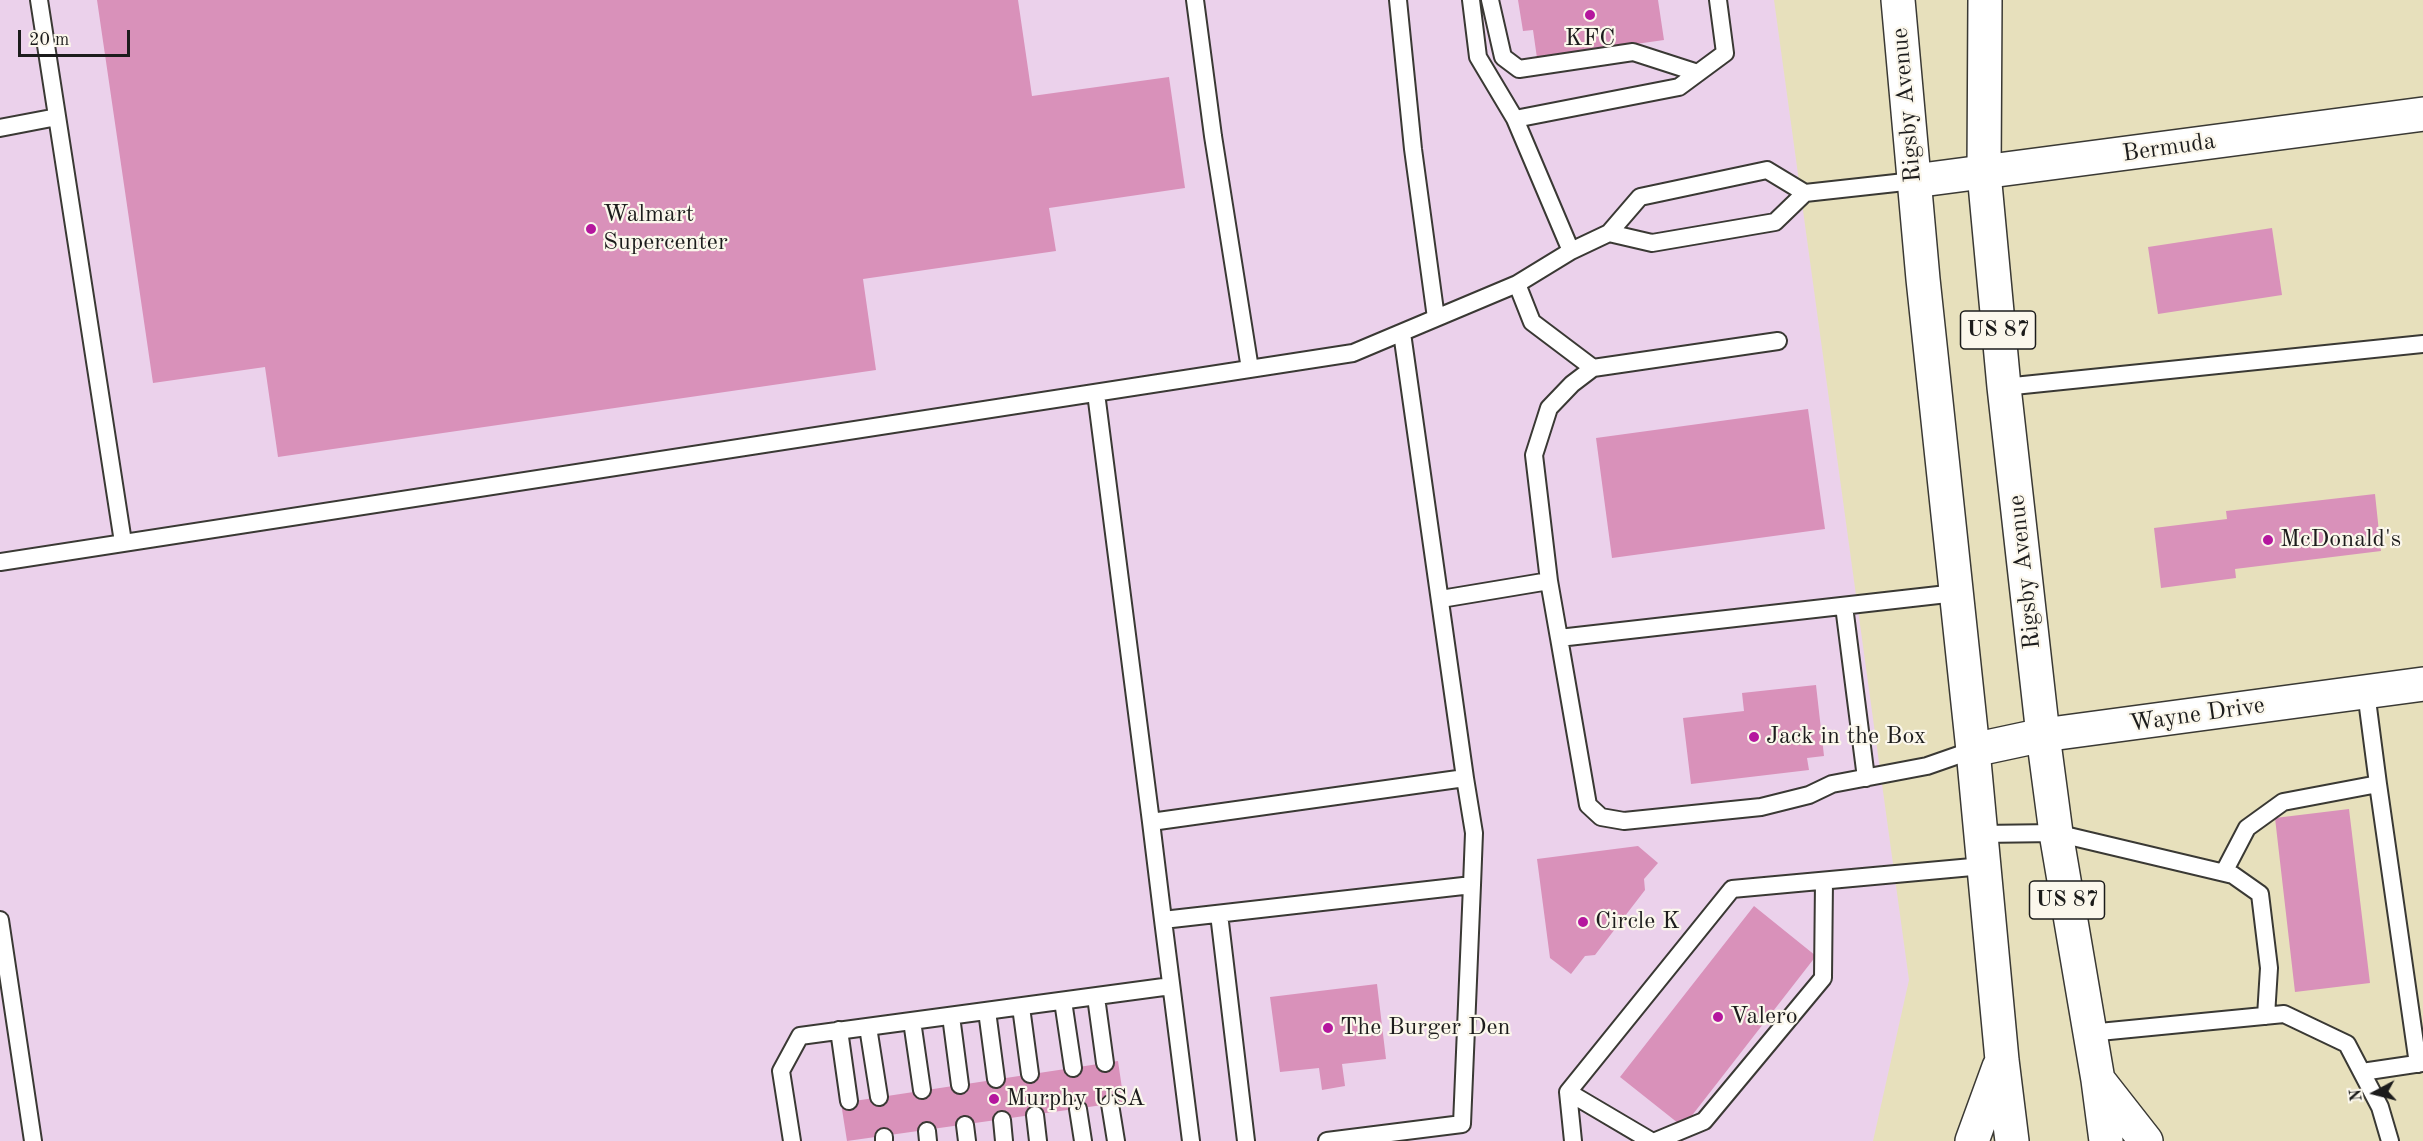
<!DOCTYPE html>
<html>
<head>
<meta charset="utf-8">
<style>
  body { margin:0 }
  #map { position:relative; width:2423px; height:1141px; overflow:hidden; background:#e7e0bc; font-family:"Old Standard TT",serif }
  canvas { display:block }
  .north { position:absolute; left:2345px; top:1063px; width:60px; height:60px; -webkit-text-stroke:4px #fbf7ec; paint-order:stroke; rotate:263deg; font-size:16px; font-weight:700; line-height:24px; text-align:center; color:#1c1c1c }
  .north::after { content:''; display:block; margin:auto; width:21px; height:27px; background:#1c1c1c; clip-path:polygon(50% 0,100% 100%,50% 72%,0 100%) }
  .scale { position:absolute; left:18px; top:30px; width:112px; height:27px; box-sizing:border-box; border:3px solid #1c1c1c; border-top:0; padding-left:8px; font-size:18px; line-height:21px; white-space:nowrap; color:#1c1c1c; -webkit-text-stroke:4px #fbf7ec; paint-order:stroke }
</style>
</head>
<body>
<div id="map">
<canvas width="2423" height="1141"></canvas>
<div class="north">N</div>
<div class="scale">20 m</div>
</div>
<script>
const c = document.querySelector('canvas').getContext('2d');
c.lineJoin = 'round';
function fillPath(path, color) { c.fillStyle = color; c.fill(path, 'evenodd'); }
const toPath = rows => new Path2D(rows.map(r => 'M' + r).join(''));
function stroke(path, color, width, dash) { c.strokeStyle = color; c.lineWidth = width; c.lineCap = dash ? 'butt' : 'round'; c.setLineDash(dash || []); c.stroke(path); }
function label(font, color, halo, rows, align = 'center') {
  c.font = font + ' "Old Standard TT",serif'; c.lineWidth = 4.5; c.setLineDash([]); c.textBaseline = 'middle'; c.strokeStyle = halo; c.fillStyle = color; for (const [text, x, y, turn = 0] of rows) {
    c.save(); c.translate(x, y); c.rotate((+turn || 0) * Math.PI / 180); c.textAlign = isNaN(turn) ? turn : align; if (halo) c.strokeText(text, 0, 0); c.fillText(text, 0, 0); c.restore();
  }
}
fillPath(toPath([
  [0,0,1774,0,1909,980,1873,1141,0,1141]
]), '#ebd1eb');
fillPath(toPath([
  [97,0,1018,0,1032,96,1169,77,1185,188,1049,208,1056,251,863,279,876,370,278,457,265,367,153,383],
  [1518,0,1658,0,1664,40,1537,58,1533,30,1523,31],
  [2272,228,2282,295,2158,314,2148,247],
  [1808,409,1825,529,1612,558,1596,438],
  [2375,494,2381,551,2235,569,2236,578,2161,588,2154,528,2227,519,2226,511],
  [1816,685,1824,756,1807,758,1809,770,1691,784,1683,718,1744,711,1742,693],
  [2349,809,2370,983,2295,992,2275,818],
  [1638,846,1658,863,1644,879,1645,890,1595,955,1585,956,1571,974,1550,958,1537,859],
  [1754,906,1816,956,1683,1127,1620,1077],
  [1377,984,1386,1059,1342,1064,1345,1086,1322,1090,1319,1068,1280,1072,1270,997],
  [1118,1061,1124,1102,847,1141,841,1103]
]), '#d991ba');
const service = toPath([
  [39,0,123,542],
  [1195,0,1213,136,1250,369],
  [1398,0,1413,149,1436,318],
  [1471,0,1478,57,1515,119,1571,251],
  [1490,0,1503,57,1519,69,1633,52,1698,73],
  [1515,119,1679,87,1725,53,1718,0],
  [0,128,57,117],
  [1609,233,1652,243,1775,222,1805,193,1914,181],
  [1517,284,1532,322,1593,368],
  [1402,333,1465,778],
  [2004,387,2423,344],
  [1096,393,1151,822],
  [0,562,1353,353,1517,284,1571,251,1609,233,1640,197,1767,170,1805,193],
  [1549,581,1534,455,1549,408,1572,384,1593,368,1778,341],
  [1441,599,1549,581,1559,638,1956,593],
  [1844,606,1866,778],
  [1559,638,1588,805,1601,817,1624,821,1761,807,1809,795,1832,784,1927,766,1973,750],
  [2378,784,2418,1064],
  [1980,834,2056,833,2233,875,2260,894,2269,968,2266,1016],
  [2224,872,2247,828,2283,802,2378,784,2366,692],
  [1219,914,1246,1141],
  [0,920,33,1141],
  [1163,920,1151,822,1465,778,1474,833,1472,885],
  [1096,997,1105,1063],
  [1063,1001,1073,1068],
  [1021,1007,1030,1074],
  [987,1011,996,1079],
  [951,1016,960,1085],
  [912,1021,922,1090],
  [868,1027,879,1097],
  [839,1030,849,1101],
  [2089,1033,2284,1014,2347,1044,2380,1107,2390,1141],
  [2362,1072,2423,1063],
  [1568,1092,1651,1141],
  [1110,1104,1116,1141],
  [1078,1109,1083,1141],
  [1035,1115,1038,1141],
  [1002,1120,1004,1141],
  [965,1125,967,1141],
  [927,1131,928,1141],
  [884,1137,884,1141],
  [792,1141,781,1071,800,1036,1171,986],
  [1191,1141,1163,920,1472,885,1462,1124,1327,1141],
  [1573,1141,1568,1092,1732,889,1983,866],
  [1656,1141,1704,1121,1823,978,1824,881]
]);
const minor = toPath([
  [1914,181,2423,114],
  [1973,750,2043,735,2423,684]
]);
const trunk = toPath([
  [1898,0,1923,279,1973,750,2002,1060,2012,1141],
  [1985,0,1984,173,2004,387,2043,735,2056,833,2098,1080,2106,1141],
  [2099,1081,2146,1141],
  [1972,1141,1999,1067]
]);
stroke(service, '#3a3934', 20);
stroke(minor, '#3a3934', 36);
stroke(trunk, '#3a3934', 36);
stroke(service, '#fff', 16);
stroke(minor, '#fff', 33);
stroke(trunk, '#fff', 33);
for (const [x, y, r, color] of [
  [1590,15,6,"#b5179e"],
  [591,229,6,"#b5179e"],
  [2268,540,6,"#b5179e"],
  [1754,737,6,"#b5179e"],
  [1583,922,6,"#b5179e"],
  [1718,1017,6,"#b5179e"],
  [1328,1028,6,"#b5179e"],
  [994,1099,6,"#b5179e"]
]) { const dot = new Path2D(); dot.arc(x, y, r, 0, 2 * Math.PI); c.fillStyle = color; c.fill(dot); stroke(dot, '#fbf7ec', 2); }
for (const [x, y, w] of [
  [1998,330,75],
  [2067,900,75]
]) { const box = new Path2D(); box.roundRect(x - w / 2, y - 19, w, 38, 4.5); c.fillStyle = '#fbf7ec'; c.fill(box); stroke(box, '#1c1c1c', 1.5); }
label('bold 22px', '#1c1c1c', null, [
  ["US 87",1998,330],
  ["US 87",2067,900]
]);
label('24px', '#1c1c1c', '#fbf7ec', [
  ["KFC",1590,39,"center"],
  ["Walmart",603,215],
  ["Supercenter",603,243],
  ["McDonald's",2280,540],
  ["Jack in the Box",1766,737],
  ["Circle K",1595,922],
  ["Valero",1730,1017],
  ["The Burger Den",1340,1028],
  ["Murphy USA",1006,1099]
], 'left');
label('24px', '#1c1c1c', '#fbf7ec', [
  ["Rigsby Avenue",1907,105,-95],
  ["Bermuda",2169,148,-8],
  ["Rigsby Avenue",2025,572,-96],
  ["Wayne Drive",2197,715,-8]
]);
</script>
</body>
</html>
